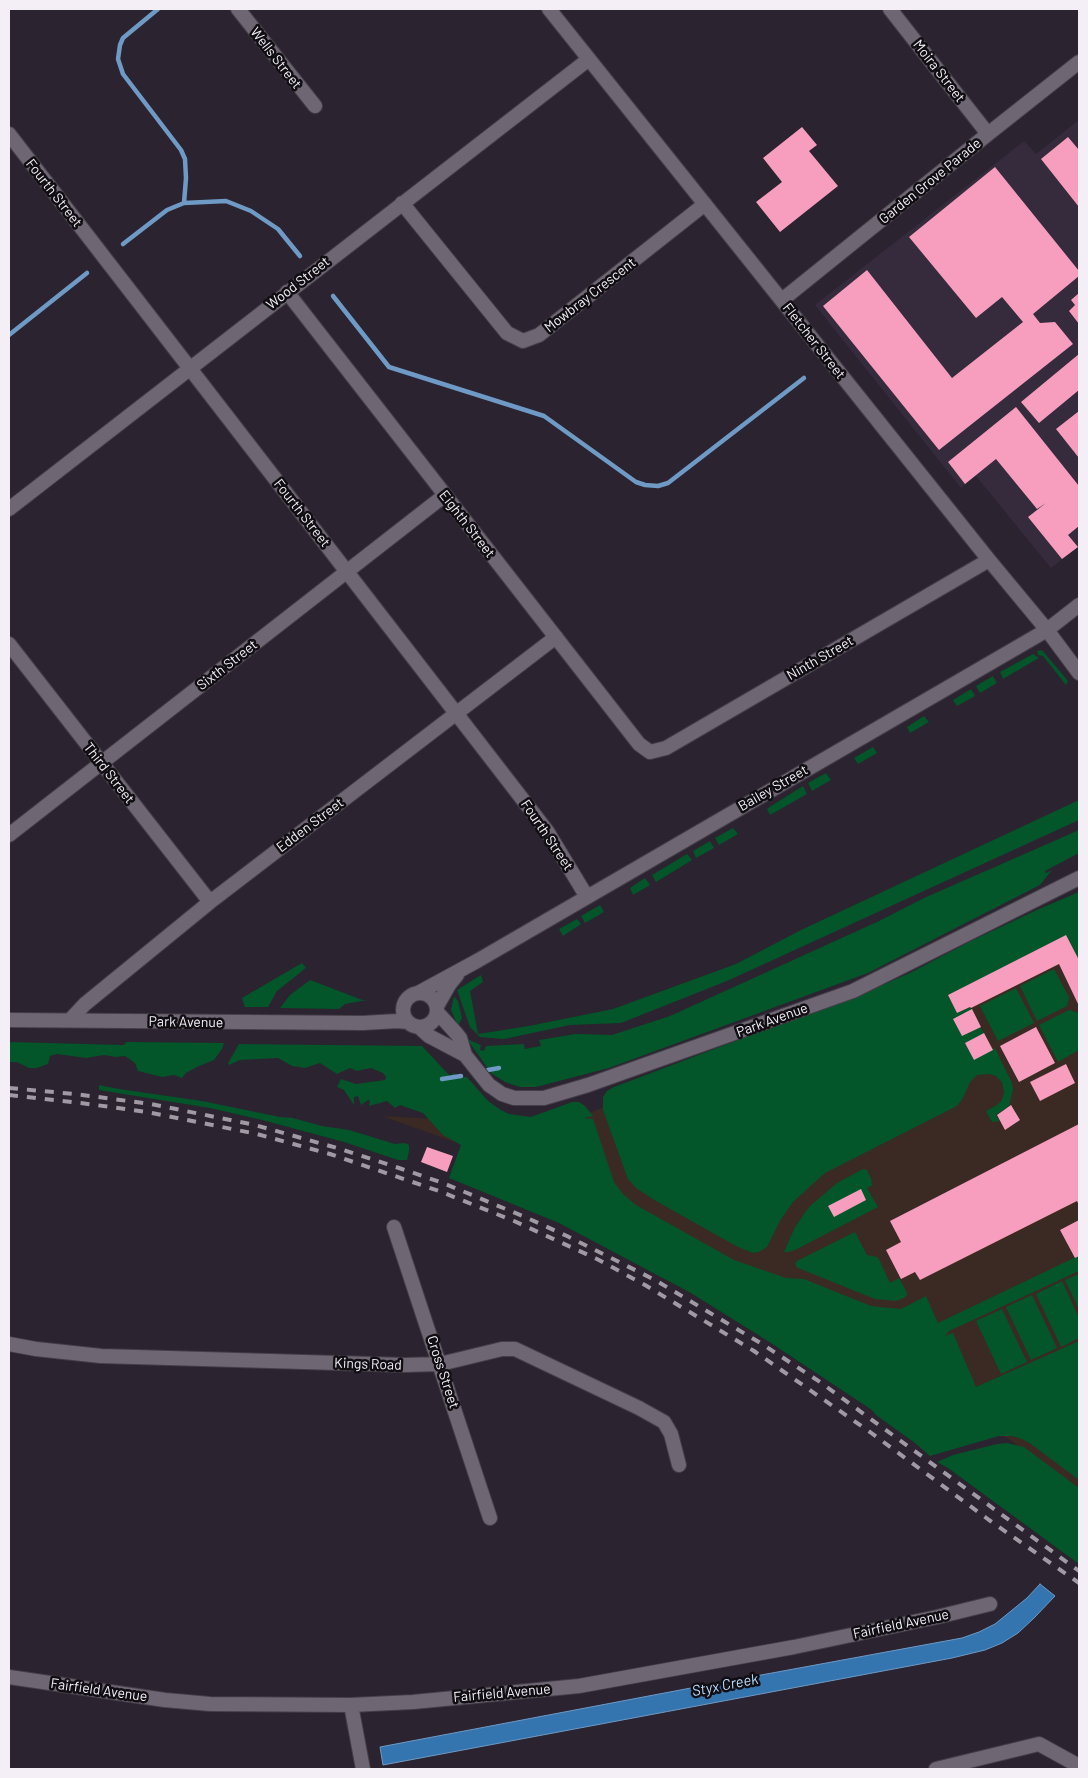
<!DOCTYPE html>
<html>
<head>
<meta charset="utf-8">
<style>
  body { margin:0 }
  #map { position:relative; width:1088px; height:1778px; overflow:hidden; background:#2b232f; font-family:Barlow,sans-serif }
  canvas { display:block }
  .frame { position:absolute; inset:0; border:10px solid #f4eff7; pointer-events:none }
</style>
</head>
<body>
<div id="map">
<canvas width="1088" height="1778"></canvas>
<div class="frame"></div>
</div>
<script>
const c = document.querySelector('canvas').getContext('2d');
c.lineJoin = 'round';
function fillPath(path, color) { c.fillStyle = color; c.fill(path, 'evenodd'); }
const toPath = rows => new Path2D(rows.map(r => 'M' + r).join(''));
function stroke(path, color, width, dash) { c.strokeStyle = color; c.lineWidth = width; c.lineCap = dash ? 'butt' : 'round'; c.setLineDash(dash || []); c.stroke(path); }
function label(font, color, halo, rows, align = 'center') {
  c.font = font + ' Barlow,sans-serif'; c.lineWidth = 5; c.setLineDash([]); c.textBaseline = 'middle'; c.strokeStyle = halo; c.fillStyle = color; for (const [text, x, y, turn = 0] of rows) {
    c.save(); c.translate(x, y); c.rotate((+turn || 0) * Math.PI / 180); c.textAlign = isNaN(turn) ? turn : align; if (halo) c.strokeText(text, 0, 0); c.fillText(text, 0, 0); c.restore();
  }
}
fillPath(toPath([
  [1079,120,1079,546,1051,568,976,476,961,488,815,305,1024,141,1036,154]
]), '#362b3c');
fillPath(toPath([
  [1079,904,1079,1490,995,1429,499,1158,382,1116,494,1122,539,1131,886,1004]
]), '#3b2923');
fillPath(toPath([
  [1042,650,1068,681,1066,685,1043,656,1038,655,1037,651],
  [1033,654,1039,658,1003,679,1000,672],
  [993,676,997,683,980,693,976,686],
  [971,689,975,696,957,706,953,700],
  [924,716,929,722,910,733,907,727],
  [873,747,877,753,858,764,854,758],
  [826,773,831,780,812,791,808,783],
  [803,786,807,794,770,815,767,809,768,808],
  [1079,800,1079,820,727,981,621,1023,570,1025,504,1039,480,1037,470,1027,457,990,481,975,483,982,470,991,478,1034,529,1026,613,1009,736,964,801,930],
  [733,828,738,834,719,845,715,838],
  [1079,830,1079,853,1045,871,1046,873,1052,870,1040,885,868,973,609,1068,536,1087,520,1087,505,1082,491,1073,467,1039,481,1045,480,1050,484,1051,486,1046,524,1044,525,1049,541,1046,539,1040,576,1034,612,1035,670,1016,879,921,924,898],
  [710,841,714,848,696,858,693,851],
  [687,854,692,860,656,882,652,875],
  [645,878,650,885,633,895,630,888],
  [1079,892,1079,960,1066,936,948,995,957,1013,970,1007,992,1049,995,1048,1012,1083,1013,1090,1009,1106,996,1115,1000,1121,992,1122,986,1111,997,1105,1002,1100,1004,1092,1002,1082,996,1076,989,1074,977,1075,970,1082,963,1098,957,1106,825,1173,793,1202,781,1219,767,1247,759,1252,753,1253,736,1246,656,1201,636,1188,628,1179,603,1110,603,1097,607,1091,614,1087,878,987,912,972,969,942,1039,909],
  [600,905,604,912,585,923,581,916],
  [577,919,581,924,563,936,559,929],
  [302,963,306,968,277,991,268,1007,245,1007,242,998],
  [1054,969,1069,997,1067,1006,1037,1021,1020,986],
  [310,980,365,1001,370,998,367,1000,345,1004,339,1009,280,1008,290,995],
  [1016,988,1034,1023,998,1041,980,1006],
  [454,996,458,1001,462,1018,458,1026,451,1010],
  [1069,1010,1079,1013,1079,1050,1058,1062,1039,1025],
  [9,1042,124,1045,126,1042,224,1043,222,1049,214,1060,197,1067,186,1073,182,1078,174,1075,162,1077,138,1071,135,1063,125,1056,116,1057,104,1055,86,1058,57,1054,50,1056,48,1064,37,1068,29,1068,17,1062,9,1062],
  [239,1044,422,1046,450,1076,454,1073,458,1077,467,1077,488,1101,501,1110,509,1114,531,1117,572,1102,579,1102,585,1106,593,1116,584,1118,593,1119,614,1182,623,1194,636,1205,734,1260,786,1278,804,1279,871,1306,901,1309,926,1296,938,1323,1078,1256,1079,1271,949,1331,945,1336,953,1333,976,1387,1079,1341,1079,1480,1031,1444,1022,1439,1012,1436,999,1436,930,1456,915,1443,876,1415,872,1410,771,1343,691,1293,559,1223,449,1178,461,1145,443,1135,423,1113,400,1105,395,1108,387,1101,369,1106,370,1101,368,1100,361,1105,358,1096,354,1097,354,1105,344,1090,337,1087,341,1079,356,1084,385,1080,386,1077,383,1073,371,1068,357,1071,350,1068,337,1074,320,1063,305,1068,292,1066,278,1058,240,1060,229,1065,228,1063],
  [99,1085,119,1089,202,1101,280,1117,293,1118,322,1126,349,1130,395,1144,405,1143,409,1145,409,1151,407,1160,398,1160,344,1142,262,1120,210,1108,99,1090],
  [863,1169,867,1170,872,1181,871,1182,873,1185,867,1188,878,1207,795,1250,789,1252,784,1252,795,1227,809,1207,837,1183],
  [855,1232,867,1255,877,1257,879,1259,890,1283,899,1278,906,1291,907,1295,904,1298,896,1301,875,1299,798,1268,796,1266,795,1263,797,1261],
  [1079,1274,1079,1309,1065,1280],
  [1062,1281,1079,1318,1079,1338,1061,1347,1036,1294],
  [1032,1295,1057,1348,1031,1360,1006,1307],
  [1002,1309,1027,1362,1001,1374,976,1321],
  [1007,1443,1024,1447,1079,1488,1079,1564,948,1468,937,1462,953,1455,997,1444]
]), '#03552a');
const water = toPath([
  [1040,1584,1055,1596,1034,1618,1018,1633,1002,1643,985,1650,952,1658,383,1765,380,1747,696,1687,962,1638,979,1632,995,1624,1027,1598,1040,1584]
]);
fillPath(water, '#3475b0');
stroke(water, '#6e9ac5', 1);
stroke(toPath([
  [158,9,123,38,120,45,118,59,123,74,181,150,185,159,186,178,184,203],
  [123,244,167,210,184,203,226,201,251,211,278,229,300,256],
  [333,296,389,367,544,416,636,482,645,485,658,486,668,483,804,378],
  [9,335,87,273],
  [488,1070,499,1068],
  [442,1079,461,1076]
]), '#6e9ac5', 4.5);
fillPath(toPath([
  [802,127,817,145,809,151,838,186,780,232,756,202,782,182,763,158],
  [1068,137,1079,150,1079,207,1041,159],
  [995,167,1079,271,1079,276,1033,314,1040,323,1055,322,1073,344,939,450,823,306,867,270,952,378,1023,322,1002,297,976,318,909,237],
  [1079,293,1079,324,1069,311,1075,305,1071,300],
  [1079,354,1079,390,1039,423,1021,402],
  [1016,407,1079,486,1079,526,1068,535,1078,547,1062,559,1028,517,1046,503,1037,509,996,459,965,484,948,462],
  [1079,411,1079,458,1056,429],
  [1066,935,1079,960,1079,1006,1059,964,971,1008,970,1007,957,1013,948,995],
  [972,1009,981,1027,962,1036,953,1019],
  [1036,1027,1055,1063,1019,1082,1000,1046],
  [984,1033,993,1050,974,1060,965,1043],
  [1066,1064,1075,1083,1040,1101,1030,1082],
  [1011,1105,1020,1120,1005,1130,997,1115],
  [1079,1124,1079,1205,1077,1201,920,1280,915,1272,901,1279,886,1250,901,1242,890,1221],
  [427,1147,453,1156,447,1172,421,1162],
  [861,1189,866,1200,834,1217,828,1206],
  [1079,1220,1079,1256,1075,1258,1060,1230]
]), '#f79dbd');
const minor = toPath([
  [238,9,315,106],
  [549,9,989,560,1047,630,1079,673],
  [890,9,988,134],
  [9,134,547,831,587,897],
  [402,203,507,333,523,341,539,335,705,204],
  [287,292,639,744,650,752,666,748,989,560],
  [782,300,988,134,1079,62],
  [9,509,589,59],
  [9,644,210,902],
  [9,835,445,495],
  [420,992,477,961,1047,630,1079,605],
  [437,1006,449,985,457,975],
  [70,1020,85,1004,210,902,556,637],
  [394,1227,490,1518],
  [9,1344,36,1349,101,1356,405,1365,440,1364,502,1349,515,1349,639,1408,664,1422,671,1434,679,1465],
  [9,1677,165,1700,210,1704,351,1705,413,1702,579,1686,794,1647,937,1617,990,1604],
  [351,1705,363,1769],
  [936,1769,1039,1744,1079,1766]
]);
const secondary = toPath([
  '403 1010a17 17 0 1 1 34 0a17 17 0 1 1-34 0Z',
  [437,1012,456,1033,460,1038,465,1055,489,1085,502,1094,514,1098,544,1098,588,1085,853,991,1079,878],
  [9,1020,363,1023,397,1021,408,1022],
  [419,1027,429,1036,465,1055]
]);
stroke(minor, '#443e48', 16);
stroke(secondary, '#443e48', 16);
stroke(minor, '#6f6674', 14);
stroke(secondary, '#6f6674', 14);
stroke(toPath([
  [9,1088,75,1094,151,1104,255,1125,337,1148,399,1168,443,1183,525,1217,567,1236,655,1280,762,1344,820,1382,1079,1571],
  [9,1095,81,1103,147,1112,257,1134,330,1154,439,1191,514,1221,597,1259,645,1285,754,1351,870,1432,989,1520,1079,1583]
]), '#a09aa4', 4, [9, 9]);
label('14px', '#f4eff7', '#110e13', [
  ["Wells Street",276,58,52],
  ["Moira Street",939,71,52],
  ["Garden Grove Parade",930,181,-39],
  ["Fourth Street",54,193,52],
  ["Wood Street",298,283,-38],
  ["Mowbray Crescent",590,295,-38],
  ["Fletcher Street",814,341,52],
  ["Fourth Street",302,513,52],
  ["Eighth Street",467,524,52],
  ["Ninth Street",820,658,-30],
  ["Sixth Street",227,665,-38],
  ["Third Street",109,773,52],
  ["Bailey Street",773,788,-30],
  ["Edden Street",310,825,-37],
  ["Fourth Street",547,835,56],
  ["Park Avenue",772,1020,-20],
  ["Park Avenue",186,1022,1],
  ["Kings Road",368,1364,2],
  ["Cross Street",443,1372,72],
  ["Fairfield Avenue",901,1624,-12],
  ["Fairfield Avenue",99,1690,8],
  ["Fairfield Avenue",502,1693,-5]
]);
label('italic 15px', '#bbdcfd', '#110e13', [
  ["Styx Creek",725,1685,-11]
]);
</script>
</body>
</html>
